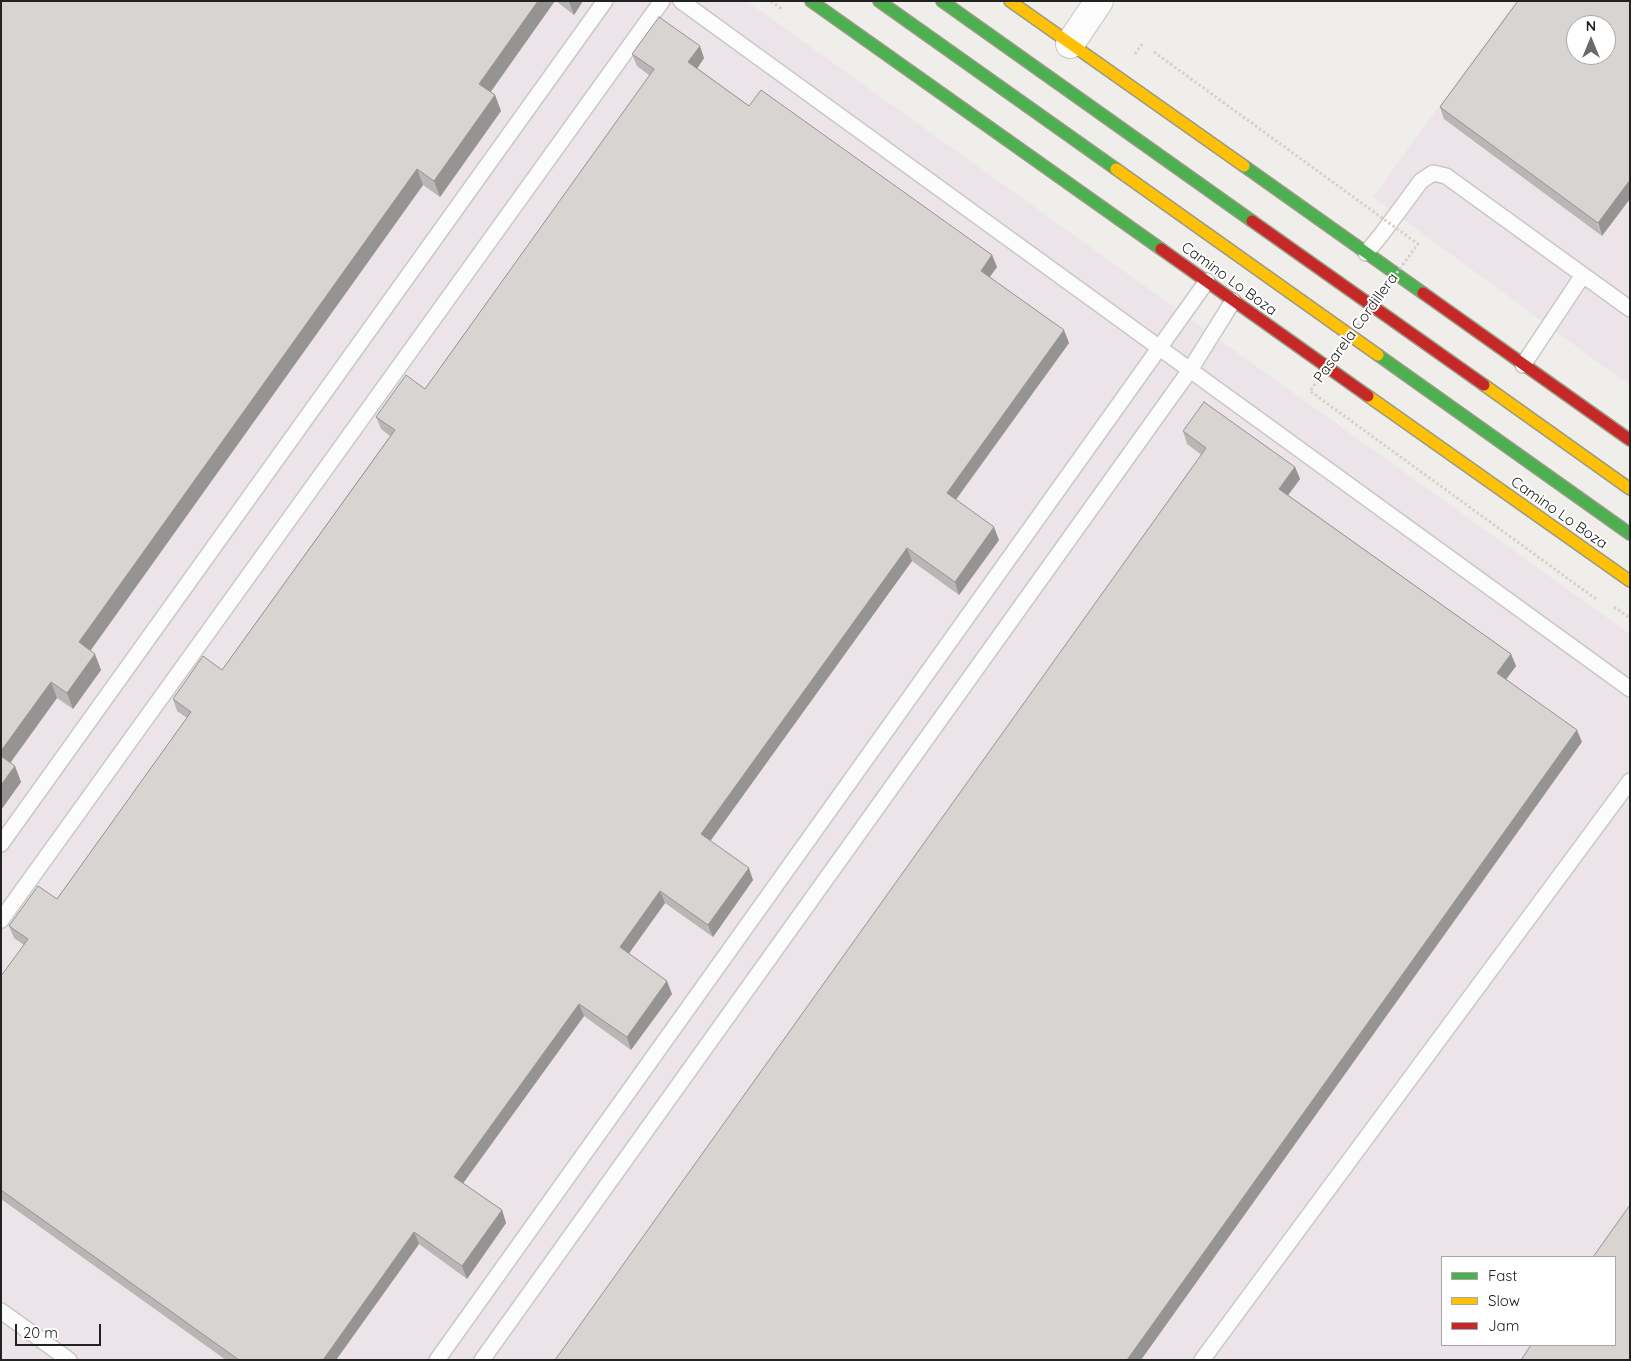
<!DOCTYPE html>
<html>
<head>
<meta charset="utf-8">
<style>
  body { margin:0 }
  #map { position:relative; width:1631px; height:1361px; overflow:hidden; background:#f0eeeb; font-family:Quicksand,sans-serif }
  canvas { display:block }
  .frame { position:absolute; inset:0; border:2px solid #222; pointer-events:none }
  .legend { position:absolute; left:1441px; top:1256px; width:175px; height:90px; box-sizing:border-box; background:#fff; border:1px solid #a7a7a7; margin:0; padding:6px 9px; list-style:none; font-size:15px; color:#222 }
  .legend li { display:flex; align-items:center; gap:10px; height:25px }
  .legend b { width:25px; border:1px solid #a7a7a7 }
  .north { position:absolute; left:1566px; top:15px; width:50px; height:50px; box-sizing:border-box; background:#fff; border:1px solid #a7a7a7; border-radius:50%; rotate:0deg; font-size:14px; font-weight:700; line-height:20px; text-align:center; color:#222 }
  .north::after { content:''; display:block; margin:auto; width:18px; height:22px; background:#6a6968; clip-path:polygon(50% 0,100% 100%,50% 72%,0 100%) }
  .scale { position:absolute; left:15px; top:1324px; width:86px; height:22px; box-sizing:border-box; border:2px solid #222; border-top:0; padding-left:6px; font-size:15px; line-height:18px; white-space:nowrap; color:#222; -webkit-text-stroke:4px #fff; paint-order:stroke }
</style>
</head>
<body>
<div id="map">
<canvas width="1631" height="1361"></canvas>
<div class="frame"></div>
<ul class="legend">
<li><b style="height:6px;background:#4caf50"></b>Fast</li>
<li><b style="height:6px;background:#ffc107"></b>Slow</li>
<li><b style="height:6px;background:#c62828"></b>Jam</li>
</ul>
<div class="north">N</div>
<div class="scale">20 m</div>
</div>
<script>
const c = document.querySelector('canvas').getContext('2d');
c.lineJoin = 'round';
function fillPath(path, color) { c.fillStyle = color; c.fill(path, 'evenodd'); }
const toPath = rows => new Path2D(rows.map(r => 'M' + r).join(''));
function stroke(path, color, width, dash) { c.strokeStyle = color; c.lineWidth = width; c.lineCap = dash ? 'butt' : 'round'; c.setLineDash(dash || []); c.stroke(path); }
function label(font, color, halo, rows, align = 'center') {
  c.font = font + ' Quicksand,sans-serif'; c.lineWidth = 4; c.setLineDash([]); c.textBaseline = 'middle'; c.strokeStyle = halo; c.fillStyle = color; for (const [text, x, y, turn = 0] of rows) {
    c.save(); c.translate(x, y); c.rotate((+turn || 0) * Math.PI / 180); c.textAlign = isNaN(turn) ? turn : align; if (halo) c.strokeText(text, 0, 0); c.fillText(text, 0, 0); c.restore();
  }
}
fillPath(toPath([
  [1,1,747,1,1630,634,1630,1360,1,1360],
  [1442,1257,1615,1257,1615,1345,1442,1345],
  [1515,1,1630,1,1630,386,1373,197],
  [1576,25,1606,25,1606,55,1576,55]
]), '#ede4e9');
const lane = toPath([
  [681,1,1630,689],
  [1366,253,1381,235,1421,181,1433,173,1446,176,1630,309],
  [1523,365,1583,275],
  [1,844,605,1],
  [1,920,662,1],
  [1,1311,69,1360],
  [437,1360,1207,281],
  [482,1360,1190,370,1233,301],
  [1202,1360,1630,781]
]);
const street = toPath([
  [1070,44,1099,1]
]);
const fast = toPath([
  [811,1,1161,249],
  [879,1,1116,169],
  [942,1,1252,221],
  [1244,166,1423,293],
  [1378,355,1630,534]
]);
const slow = toPath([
  [1010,1,1244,166],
  [1116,169,1378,355],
  [1484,385,1630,489],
  [1368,396,1630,581]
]);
const jam = toPath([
  [1252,221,1484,385],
  [1161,249,1368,396],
  [1423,293,1630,440]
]);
stroke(lane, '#c9c8c7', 18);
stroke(street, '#c9c8c7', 30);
stroke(fast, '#999a82', 14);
stroke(slow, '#999a82', 14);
stroke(jam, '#999a82', 14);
stroke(toPath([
  [771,1,783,10],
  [1135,54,1142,44],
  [1614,607,1630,618]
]), '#dccecd', 3, [2.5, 2.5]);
stroke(lane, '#fdfcfc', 15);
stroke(street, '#fdfcfc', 28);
stroke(fast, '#4caf50', 11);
stroke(slow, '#ffc107', 11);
stroke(jam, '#c62828', 11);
stroke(toPath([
  [1154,52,1418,244,1310,391,1596,599]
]), '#dccecd', 3, [2.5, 2.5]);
fillPath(toPath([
  [1,1,491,92,495,95,501,111,440,197,423,185,91,650,101,670,73,709,57,698,11,762,21,782,1,810],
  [556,1,583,1,574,15],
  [1518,1,1602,236,1444,119,1440,107],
  [632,54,704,58,697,68,749,106,992,255,997,267,990,277,1069,343,956,500,999,540,959,595,912,561,710,841,753,880,713,937,665,903,629,953,672,994,631,1050,584,1016,463,1183,502,1210,506,1223,467,1279,419,1244,336,1360,226,1360,1,1199,1,976,24,945,14,938,9,926,57,899,187,718,177,711,173,699,222,670,390,436,381,429,376,417,425,389,650,76,637,66],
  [1183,431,1295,467,1300,479,1288,495,1511,654,1516,666,1506,679,1582,742,1187,444]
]), '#b9b6b5');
fillPath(toPath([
  [538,1,555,1,485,100,479,84],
  [569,1,583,1,574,15],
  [700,46,704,58,693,75,688,62],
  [495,95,501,111,440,197,434,181],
  [417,169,423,185,85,658,79,642],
  [1630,180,1630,199,1602,236,1598,223],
  [992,255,997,267,985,283,981,271],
  [1064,330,1069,343,951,506,947,493],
  [1295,467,1300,479,1283,502,1279,489],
  [994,527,999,540,959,595,955,582],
  [907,548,912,561,706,847,701,834],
  [95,654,101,670,73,709,67,693],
  [1511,654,1516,666,1502,685,1497,673],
  [51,682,57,698,5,770,1,760,1,751],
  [1577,730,1582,742,1141,1360,1127,1360],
  [15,766,21,782,1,810,1,785],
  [749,868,753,880,713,937,708,925],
  [660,891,665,903,625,959,620,947],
  [667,981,672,994,631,1050,627,1037],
  [579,1004,584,1016,459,1189,454,1177],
  [502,1210,506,1223,467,1279,462,1266],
  [414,1232,419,1244,336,1360,323,1360]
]), '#969493');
const building = toPath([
  [1,1,538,1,479,84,495,95,434,181,417,169,79,642,95,654,67,693,51,682,1,751,1,1],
  [1518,1,1630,1,1630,180,1598,223,1440,107,1518,1],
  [1576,25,1606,25,1606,55,1576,55,1576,25],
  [659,17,700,46,688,62,749,106,761,90,992,255,981,271,1064,330,947,493,994,527,955,582,907,548,701,834,749,868,708,925,660,891,620,947,667,981,627,1037,579,1004,454,1177,502,1210,462,1266,414,1232,323,1360,239,1360,1,1190,1,976,28,939,9,926,38,886,57,899,191,712,173,699,203,656,222,670,395,430,376,417,406,375,425,389,654,69,632,54,659,17],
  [1204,402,1295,467,1279,489,1511,654,1497,673,1577,730,1127,1360,555,1360,1206,448,1183,431,1204,402],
  [1,756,15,766,1,785,1,756],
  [1630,1205,1630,1360,1521,1360,1531,1345,1615,1345,1615,1257,1593,1257,1630,1205]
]);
fillPath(building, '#d7d4d2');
stroke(building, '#969493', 1);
label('15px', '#222', '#fff', [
  ["Camino Lo Boza",1229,279,36],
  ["Pasarela Cordillera",1356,328,-54],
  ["Camino Lo Boza",1559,513,35]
]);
</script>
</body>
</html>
